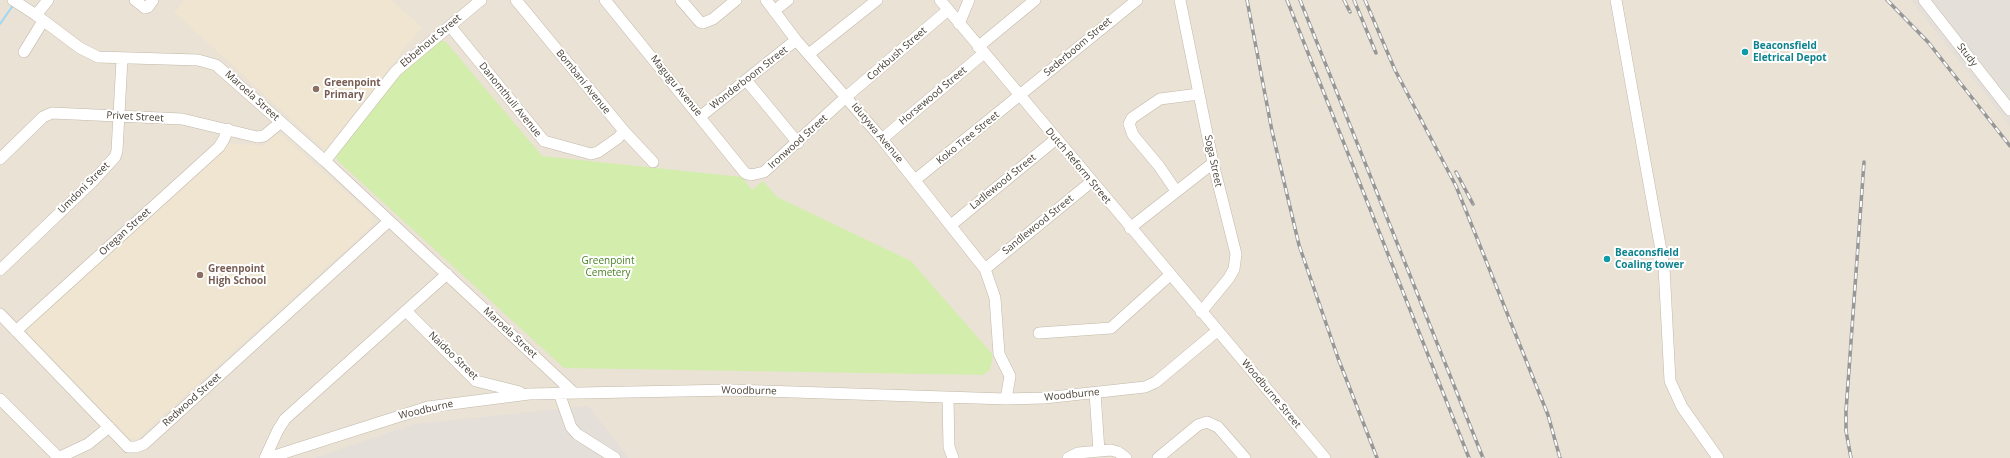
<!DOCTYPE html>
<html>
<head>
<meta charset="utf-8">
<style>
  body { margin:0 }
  canvas { display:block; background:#f5f0e8 }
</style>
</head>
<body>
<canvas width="2010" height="458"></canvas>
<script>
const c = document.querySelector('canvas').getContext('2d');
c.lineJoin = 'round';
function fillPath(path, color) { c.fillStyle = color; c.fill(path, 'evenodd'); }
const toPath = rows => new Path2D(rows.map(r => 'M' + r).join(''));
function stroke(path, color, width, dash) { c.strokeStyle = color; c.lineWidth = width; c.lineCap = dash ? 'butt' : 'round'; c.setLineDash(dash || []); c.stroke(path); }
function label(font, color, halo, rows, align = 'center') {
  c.font = font + ' "Open Sans",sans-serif'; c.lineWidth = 4; c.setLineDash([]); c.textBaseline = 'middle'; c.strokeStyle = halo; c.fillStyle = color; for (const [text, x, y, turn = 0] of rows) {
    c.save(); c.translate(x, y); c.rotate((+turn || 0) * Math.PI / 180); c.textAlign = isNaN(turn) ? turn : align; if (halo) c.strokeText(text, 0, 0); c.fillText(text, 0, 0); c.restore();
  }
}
fillPath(toPath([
  [0,0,2010,0,2010,458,0,458]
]), '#eae2d5');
fillPath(toPath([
  [1911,0,2010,0,2010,126],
  [588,406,629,458,314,458,414,424]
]), '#e5dfd9');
fillPath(toPath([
  [184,0,391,0,422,27,325,150,174,12],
  [274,134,282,135,372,215,373,225,137,439,129,438,28,334,28,325,229,143,263,146]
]), '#efe5d0');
fillPath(toPath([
  [439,40,446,42,542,156,742,177,752,190,763,181,777,197,911,261,993,355,990,370,983,375,564,368,337,160,336,153,399,73]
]), '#d3edad');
stroke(toPath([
  [0,24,14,4]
]), '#9fd7f6', 2);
const minor = toPath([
  [13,0,36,15,80,48,98,57,198,60,216,65,325,161,574,393],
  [135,0,145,8,148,7,153,0],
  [516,0,624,131,653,162],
  [605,0,745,173,751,175,764,172,846,97,948,10],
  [681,0,700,22,703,23,713,19,736,0],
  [766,0,796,40,882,139,985,269,995,298,999,354,1010,376,1006,399],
  [940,0,1325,458],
  [1180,0,1213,163,1236,254,1234,269,1229,278,1201,312],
  [1616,0,1664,267,1670,381,1682,407,1718,458],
  [1924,0,2010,110],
  [774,11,788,0],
  [36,15,48,0],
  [959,24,969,0],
  [450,26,544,141,591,154,598,152,618,138,624,131],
  [978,47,1035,0],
  [24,52,43,21],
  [809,54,877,0],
  [746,80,798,143],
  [701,116,796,40],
  [882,139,984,53],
  [0,159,43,117,52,113,182,119,257,137,264,136,281,122],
  [325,161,396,71,481,0],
  [915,180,1137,0],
  [1176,191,1159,166,1133,135,1129,124,1132,118,1160,99,1199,94],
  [951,225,1056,139],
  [1130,228,1213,163],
  [985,269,1091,182],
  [0,270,92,182,115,157,117,151,122,59],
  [407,312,476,381,520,392],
  [0,314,128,447,136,447,144,444,389,221],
  [16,331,219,147,224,139,228,129],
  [1039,333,1111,328,1170,275],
  [559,393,571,427,577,434,615,458],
  [1095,393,1099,451],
  [948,398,949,447,953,458],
  [0,399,59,458],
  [58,458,88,444,109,427],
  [265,458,278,430,285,419,447,274],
  [268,458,428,407,529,394,733,390,1006,399,1044,398,1145,387,1156,382,1217,331],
  [1068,458,1078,453,1111,450,1118,452,1126,458],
  [1158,458,1198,425,1207,422,1218,427,1245,458]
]);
stroke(minor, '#c2b8a9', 12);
stroke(minor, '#fff', 11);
const rail = toPath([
  [1247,0,1272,131,1299,245,1338,358,1377,458],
  [1287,0,1469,458],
  [1300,0,1483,458],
  [1344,0,1350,12],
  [1354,0,1376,53],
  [1365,0,1395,70,1456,186,1548,415,1560,458],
  [1887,0,1928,42,2010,146],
  [1456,172,1473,204],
  [1851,458,1846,431,1846,411,1864,162]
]);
stroke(rail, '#979797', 3.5);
stroke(rail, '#fff', 2, [6]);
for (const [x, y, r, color] of [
  [1745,52,4,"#0f9aa8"],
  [316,89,4,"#8d6e63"],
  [1607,259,4,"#0f9aa8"],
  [200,275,4,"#8d6e63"]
]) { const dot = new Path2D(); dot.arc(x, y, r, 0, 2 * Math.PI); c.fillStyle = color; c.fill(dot); stroke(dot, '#fff', 1.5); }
label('10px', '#494136', '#fff', [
  ["Ebbehout Street",431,41,-40],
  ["Sederboom Street",1078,47,-40],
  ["Corkbush Street",897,54,-41],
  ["Study",1967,55,52],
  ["Wonderboom Street",749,78,-38],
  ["Bombani Avenue",583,82,51],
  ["Magugu Avenue",676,86,51],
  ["Maroela Street",252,96,42],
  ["Horsewood Street",933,96,-40],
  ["Danomthuli Avenue",510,100,51],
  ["Privet Street",135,117,3],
  ["Idutywa Avenue",877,133,50],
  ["Koko Tree Street",968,138,-39],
  ["Ironwood Street",798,142,-42],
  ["Soga Street",1213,161,78],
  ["Dutch Reform Street",1078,166,50],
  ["Ladlewood Street",1003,182,-39],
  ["Umdoni Street",84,188,-45],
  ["Sandlewood Street",1038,225,-39],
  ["Oregan Street",125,232,-42],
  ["Maroela Street",510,333,43],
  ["Naidoo Street",453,356,44],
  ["Woodburne",749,391,1],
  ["Woodburne Street",1271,394,50],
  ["Woodburne",1072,395,-6],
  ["Redwood Street",192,400,-42],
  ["Woodburne",426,410,-13]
]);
label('bold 10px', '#0d838f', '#fff', [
  ["Beaconsfield",1753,46],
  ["Eletrical Depot",1753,58],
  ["Beaconsfield",1615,253],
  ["Coaling tower",1615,265]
], 'left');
label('bold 10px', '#785e54', '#fff', [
  ["Greenpoint",324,83],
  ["Primary",324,95],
  ["Greenpoint",208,269],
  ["High School",208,281]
], 'left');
label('10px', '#4b8123', '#fff', [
  ["Greenpoint",608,261],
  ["Cemetery",608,273]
]);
</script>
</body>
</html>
